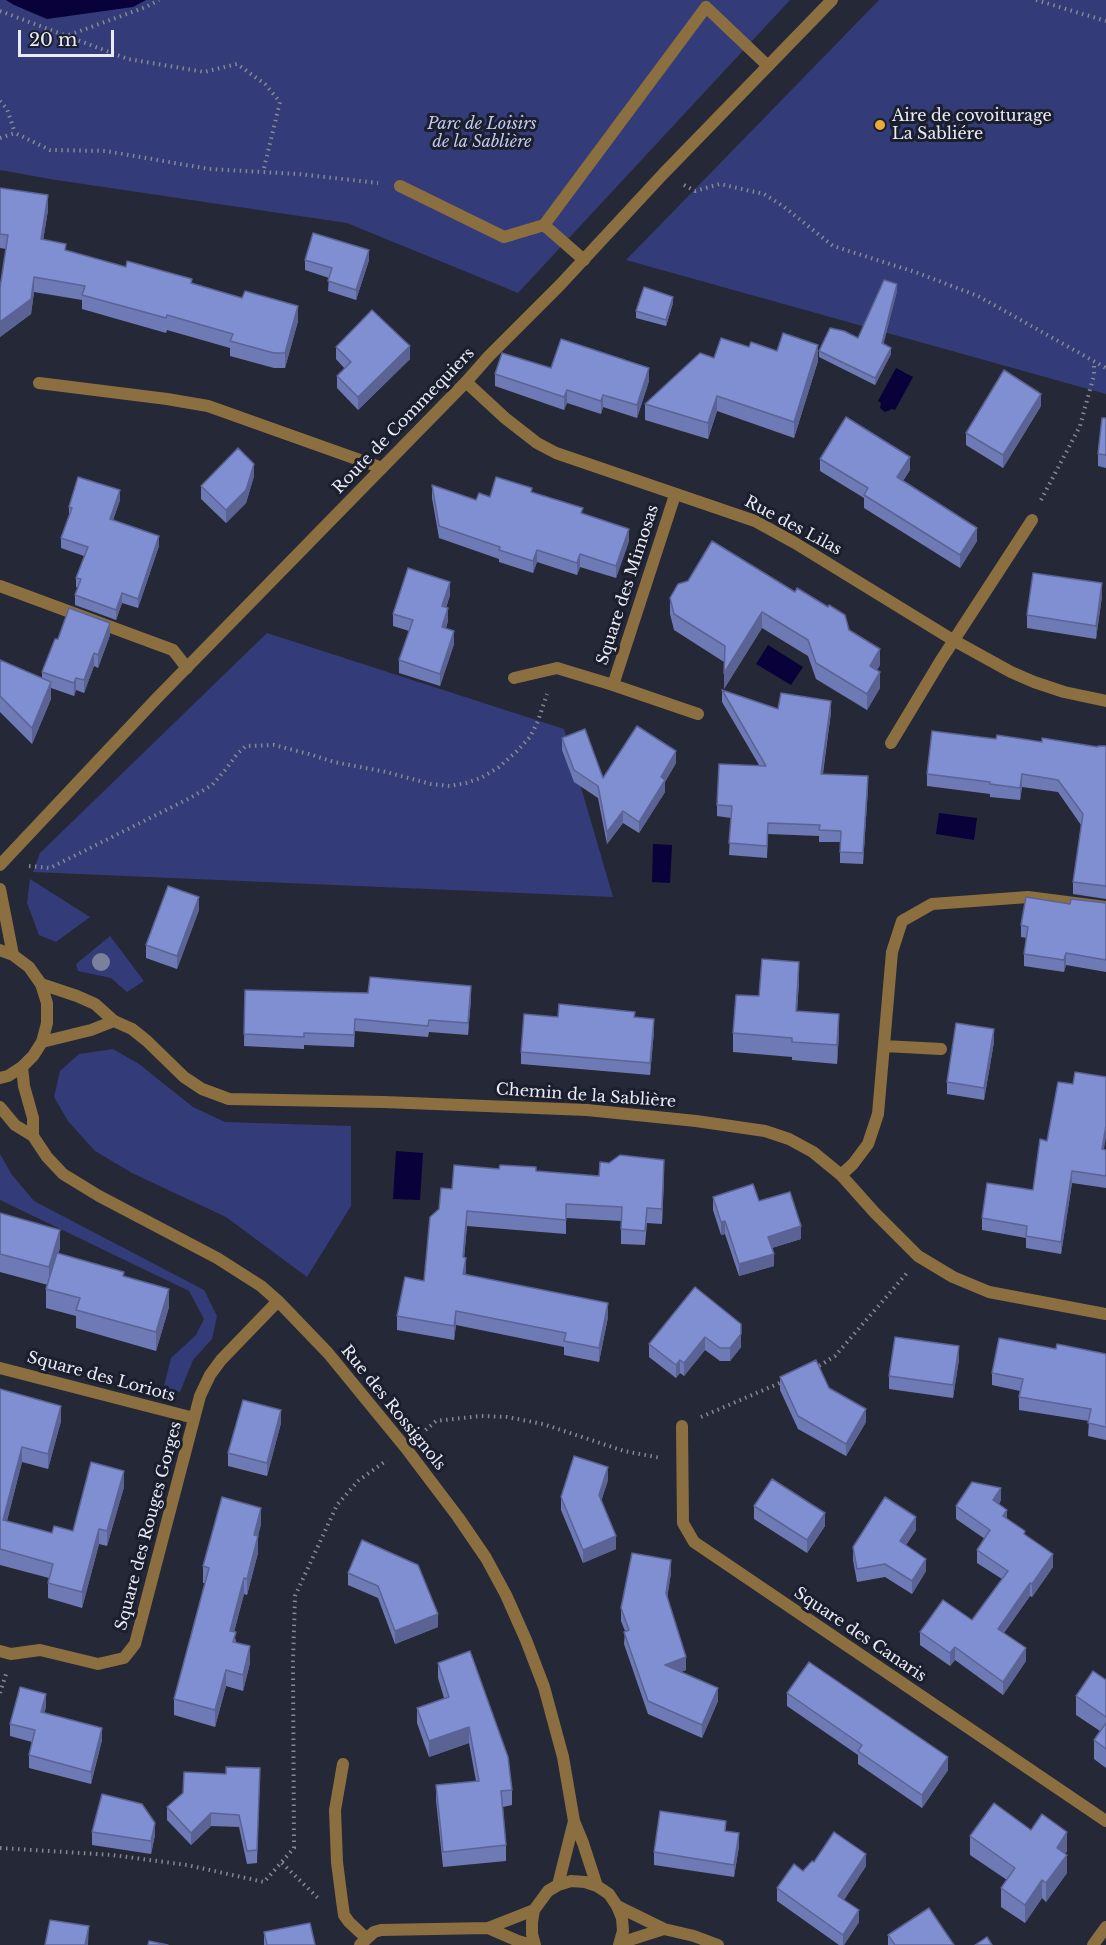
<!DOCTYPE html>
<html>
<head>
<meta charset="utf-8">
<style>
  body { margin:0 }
  #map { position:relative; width:1106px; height:1945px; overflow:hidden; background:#252836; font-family:"Libre Baskerville",serif }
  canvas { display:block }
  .scale { position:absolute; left:18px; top:30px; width:96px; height:27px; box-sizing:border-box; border:3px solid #e9ebf5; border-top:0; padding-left:8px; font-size:18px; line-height:21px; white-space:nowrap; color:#e9ebf5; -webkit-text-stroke:4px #1b1e2c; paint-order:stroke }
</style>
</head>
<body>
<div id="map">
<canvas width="1106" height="1945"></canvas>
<div class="scale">20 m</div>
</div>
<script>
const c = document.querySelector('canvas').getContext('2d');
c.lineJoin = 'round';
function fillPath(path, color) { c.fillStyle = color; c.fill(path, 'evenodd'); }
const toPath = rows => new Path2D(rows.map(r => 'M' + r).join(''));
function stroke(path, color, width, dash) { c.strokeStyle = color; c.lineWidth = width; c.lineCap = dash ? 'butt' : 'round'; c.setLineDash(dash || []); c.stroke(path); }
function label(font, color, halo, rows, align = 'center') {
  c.font = font + ' "Libre Baskerville",serif'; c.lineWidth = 6; c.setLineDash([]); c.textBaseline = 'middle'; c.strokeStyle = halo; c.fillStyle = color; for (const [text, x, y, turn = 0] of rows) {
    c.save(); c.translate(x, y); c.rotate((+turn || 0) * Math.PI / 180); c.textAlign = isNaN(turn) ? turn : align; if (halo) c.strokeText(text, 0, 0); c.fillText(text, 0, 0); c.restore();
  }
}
fillPath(toPath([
  [0,0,790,0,518,293,347,223,56,180,0,170],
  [879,0,1106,0,1106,394,626,260],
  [267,633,564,729,613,897,33,872,40,853],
  [30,879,90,917,56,942,39,935,27,903],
  [110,936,144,981,127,992,111,978,78,971,76,964],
  [113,1049,139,1064,193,1107,225,1122,351,1126,351,1206,307,1277,226,1217,132,1173,95,1151,68,1121,54,1097,60,1071,79,1054],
  [0,1154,12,1175,34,1201,204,1290,217,1316,212,1339,193,1360,180,1392,163,1390,171,1358,196,1335,204,1319,189,1291,0,1200]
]), '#333c78');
fillPath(toPath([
  [6,0,146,0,133,7,47,19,14,5],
  [896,368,913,377,895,410,892,409,885,412,880,408,881,403,878,401],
  [768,645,803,667,791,685,756,664],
  [939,813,977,818,974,840,936,834],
  [653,844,672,845,670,883,652,882],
  [396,1151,423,1153,420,1200,393,1199]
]), '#08013a');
stroke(toPath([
  [1036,0,1106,21],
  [0,11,128,59,204,72,237,64,265,84,280,102,263,172],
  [69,35,146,7,159,0],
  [0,101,7,109,15,133],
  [0,138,15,133,50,150,106,151,209,169,298,174,378,183],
  [684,185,695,191,720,184,764,194,783,206,833,246,915,272,978,296,1106,368],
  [1041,500,1080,426,1094,375,1094,362],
  [29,866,50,868,190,798,212,785,226,769,237,754,246,746,274,745,309,754,334,762,386,772,431,784,450,786,466,783,481,778,499,767,517,751,530,737,538,721,547,694],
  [814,1369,835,1356,907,1273],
  [701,1417,782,1382],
  [421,1434,436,1421,480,1416,507,1417,543,1424,624,1451,661,1458],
  [0,1693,6,1674],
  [0,1848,112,1855,187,1865,264,1882,294,1848,293,1662,295,1596,337,1505,358,1481,387,1460],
  [282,1863,318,1898]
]), '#868894', 4, [1.5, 4.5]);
stroke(toPath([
  [400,186,504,237,544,225,706,7,768,66],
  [544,225,584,260],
  [0,586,173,650,187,668]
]), '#8c6f40', 12);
stroke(toPath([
  [466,382,505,418,537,443,556,453,755,521,795,543,953,640,1011,672,1034,682,1064,692,1106,701],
  [39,383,167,399,208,406,382,468],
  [514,678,557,668,613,685,675,495],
  [613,685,698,714],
  [891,743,941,660,1032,520],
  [41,984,77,996,95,1004,114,1021,132,1029,147,1041,184,1077,202,1089,229,1099,384,1102,587,1110,696,1121,765,1131,789,1139,813,1152,841,1175,875,1213,918,1256,953,1277,989,1292,1106,1314],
  [42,1042,91,1030,114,1021],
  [884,1046,941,1049],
  [22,1067,24,1086,33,1118,33,1136],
  [0,1107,15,1125,33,1136,47,1157,63,1174,99,1196,217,1258,261,1286,278,1301,328,1353,405,1447,458,1517,486,1558,506,1595,526,1640,544,1687,563,1757,574,1821,583,1843,597,1886],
  [841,1175,853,1164,868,1144,878,1114,892,952,902,921,932,904,1028,897,1106,907],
  [0,1368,194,1418],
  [682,1426,683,1523,694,1542,1106,1821],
  [0,1651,11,1654,40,1650,98,1664,124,1658,135,1644,200,1396,210,1375,221,1360,278,1301],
  [343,1764,335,1810,337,1862,342,1901,344,1915,349,1922,366,1938],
  [558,1885,574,1821],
  [617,1906,664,1929,694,1936,718,1945],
  [488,1928,518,1941,532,1945],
  [620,1943,664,1929],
  [360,1945,374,1932,381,1930,488,1928,534,1910],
  [535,1945,532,1934,532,1922,534,1910,548,1891,558,1885,571,1881,585,1882,597,1886,609,1894,617,1906,622,1918,623,1931,619,1945],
  [1093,1945,1106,1927]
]), '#8c6f40', 12);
stroke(toPath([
  [0,865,157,698,466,382,489,356,560,285,664,173,832,0],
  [0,889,13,955],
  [0,950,13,955,29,967,41,984,47,1003,47,1023,42,1042,33,1056,22,1067,8,1076,0,1078]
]), '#8c6f40', 12);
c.fillStyle = '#7b819c';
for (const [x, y] of [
  [101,962]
]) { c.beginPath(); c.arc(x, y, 9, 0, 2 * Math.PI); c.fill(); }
fillPath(toPath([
  [0,188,48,210,43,240,66,251,126,267,192,284,298,321,285,368,274,368,230,356,230,348,167,330,166,333,82,309,82,300,34,292,31,314,0,337,0,288,6,249,0,248],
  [305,260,369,260,356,300,328,291,329,278,305,270],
  [897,291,883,344,891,354,875,385,819,357,819,351,858,338],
  [673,303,666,326,636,318,636,311],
  [336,347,410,359,358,410,337,388,337,376,345,369,336,359],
  [749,347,777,351,818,361,794,438,717,411,708,439,645,420,645,404,714,358],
  [551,368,649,381,637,418,603,407,601,414,567,403,564,410,495,386,495,374],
  [1041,406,1003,468,966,445,966,433],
  [1106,418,1106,468,1098,466,1098,454],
  [820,459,910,470,903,481,977,541,960,568,864,508,864,498,820,471],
  [254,476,246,503,226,523,201,499,201,486],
  [432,485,476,500,490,497,532,492,583,513,629,541,616,578,580,567,577,575,537,562,533,573,499,562,499,559,439,538,432,498],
  [120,500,113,520,159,546,138,608,122,603,116,620,75,605,75,595,78,588,76,587,76,578,84,556,61,548,61,538,69,515,69,507],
  [678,584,849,630,880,665,877,670,880,688,867,710,816,679,808,656,762,628,724,689,724,662,674,630,670,614,670,598],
  [450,595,446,608,448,621,446,628,454,644,440,686,399,673,399,660,409,631,393,626,393,614],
  [1102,596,1096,639,1027,628,1027,615],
  [110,635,98,668,94,666,84,693,76,690,74,696,51,688,51,699,32,744,0,712,0,660,42,679,42,672,58,639],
  [722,690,778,709,831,712,823,774,868,787,863,864,840,863,840,842,819,842,819,836,768,834,767,858,729,855,731,818,717,816,717,805,759,765,722,702],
  [562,738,603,778,676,763,665,782,665,792,639,833,623,823,607,844,598,798,574,782,562,750],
  [996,739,1042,742,1098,747,1106,746,1106,899,1073,894,1073,882,1081,825,1058,792,1022,787,1020,800,990,797,990,794,927,786,927,774],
  [1105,903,1106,903,1106,972,1066,965,1064,972,1024,966,1024,954,1027,938,1021,937,1021,925,1070,904],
  [199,910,177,969,146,958,146,945],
  [799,981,797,1011,839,1033,837,1064,792,1060,792,1057,733,1052,733,1033,759,996],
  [245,990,471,998,468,1035,429,1032,428,1037,355,1031,354,1047,304,1045,304,1049,244,1046],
  [635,1017,654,1031,650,1075,521,1064,521,1052],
  [994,1042,984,1100,947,1094,947,1082],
  [1104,1150,1106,1150,1106,1188,1072,1183,1061,1254,1026,1248,1026,1238,982,1230,982,1218],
  [536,1171,599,1176,664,1175,662,1224,647,1223,645,1245,621,1244,621,1221,566,1218,566,1234,467,1226,464,1257,465,1274,608,1317,599,1362,564,1355,564,1347,456,1325,454,1340,397,1330,397,1316,424,1281,439,1209,452,1189],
  [713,1197,759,1201,801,1239,772,1248,774,1266,739,1276,725,1234,721,1235,713,1210],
  [0,1213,60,1248,58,1254,124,1276,169,1307,156,1351,76,1328,76,1316,46,1308,46,1289,48,1285,0,1272],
  [695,1287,741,1347,730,1361,720,1361,705,1350,684,1376,680,1373,676,1378,649,1357,649,1344],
  [1056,1349,1106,1354,1106,1440,1088,1436,1089,1421,1019,1410,1019,1397,1020,1391,992,1385,992,1373],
  [959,1359,953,1398,889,1389,889,1376],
  [780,1377,829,1388,866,1422,846,1456,798,1429,780,1390],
  [0,1389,61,1421,48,1469,22,1462,7,1521,52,1533,73,1531,124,1487,107,1546,99,1544,82,1608,48,1598,48,1583,49,1578,0,1565],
  [281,1423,267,1476,228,1466,228,1453],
  [608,1480,601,1501,616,1549,583,1563,561,1510,561,1497],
  [1001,1500,999,1504,1007,1519,1025,1535,1053,1567,1032,1597,1030,1596,1004,1633,1026,1661,1003,1695,955,1660,950,1666,920,1645,920,1632,972,1620,1002,1579,977,1563,977,1550,985,1539,956,1519,956,1506],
  [754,1506,825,1526,807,1553,754,1519],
  [261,1524,258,1536,258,1553,247,1595,244,1594,234,1632,236,1642,250,1663,243,1691,226,1686,215,1727,174,1715,174,1699,205,1583,203,1583,203,1566],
  [916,1530,906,1545,926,1571,912,1594,885,1577,857,1582,853,1560,853,1547],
  [362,1540,438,1627,395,1644,378,1598,348,1585,348,1573],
  [671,1573,667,1597,686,1670,681,1672,718,1701,702,1738,648,1714,624,1644,625,1631,621,1621,621,1608],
  [438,1663,512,1790,512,1805,503,1807,506,1845,506,1861,443,1867,436,1800,436,1785,476,1781,469,1743,429,1757,417,1723,417,1708,444,1698,438,1678],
  [1106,1680,1106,1768,1094,1759,1094,1740,1100,1731,1076,1715,1076,1696],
  [787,1693,948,1770,922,1808,858,1764,858,1755,787,1706],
  [46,1707,44,1713,102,1740,91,1784,29,1768,29,1755,32,1742,10,1736,10,1724],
  [260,1768,257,1863,247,1864,239,1827,211,1826,191,1845,167,1820,167,1807,226,1774],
  [1031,1830,1067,1851,1065,1854,1067,1873,1046,1902,1042,1898,1025,1923,1001,1907,1001,1888,1007,1880,970,1855,970,1836],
  [726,1831,739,1846,734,1877,654,1865,654,1852],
  [92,1832,155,1835,151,1854,92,1845],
  [814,1862,866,1866,844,1900,859,1922,844,1945,839,1945,777,1901,777,1888,803,1871],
  [264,1932,315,1945,264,1945],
  [888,1935,954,1945,888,1945]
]), '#6e7ab5');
fillPath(toPath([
  [48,195,48,210,41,254,41,239],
  [369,250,369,260,356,300,356,290],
  [34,277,34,292,31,314,0,337,0,322],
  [897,284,897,291,882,350,882,343],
  [673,297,673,303,666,326,666,320],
  [298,306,298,321,285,368,285,353],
  [818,345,818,361,794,438,794,422],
  [410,346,410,359,358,410,358,397],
  [891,348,891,354,875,385,875,378],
  [649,368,649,381,637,418,637,405],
  [567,390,567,403,564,410,564,397],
  [1041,394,1041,406,1003,468,1003,455],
  [603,395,603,407,601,414,601,401],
  [717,396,717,411,708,439,708,423],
  [910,457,910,470,897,490,897,477],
  [254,464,254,476,246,503,226,523,226,510],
  [120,490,120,500,110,529,110,519],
  [977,528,977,541,960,568,960,555],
  [629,529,629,541,616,578,616,566],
  [159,536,159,546,138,608,138,599],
  [537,550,537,562,533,573,533,561],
  [580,554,580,567,577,575,577,563],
  [450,582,450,595,442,619,442,606],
  [1102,583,1102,596,1096,639,1096,626],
  [122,593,122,603,116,620,116,610],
  [448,608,448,621,442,640,442,627],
  [762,612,762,628,724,689,724,673],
  [110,623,110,635,98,668,98,655],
  [454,631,454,644,440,686,440,674],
  [880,649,880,665,870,682,870,666],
  [94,653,94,666,84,693,84,680],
  [880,672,880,688,867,710,867,694],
  [76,678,76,690,74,696,74,683],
  [51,682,51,699,32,744,32,728],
  [831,701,831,712,821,785,821,774],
  [676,751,676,763,665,782,665,792,639,833,639,822,661,777],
  [1022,774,1022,787,1020,800,1020,788],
  [868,776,868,787,863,864,863,853],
  [623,811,623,823,607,844,607,832],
  [199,897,199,910,177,969,177,956],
  [1066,953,1066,965,1064,972,1064,960],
  [799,962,799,981,796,1029,796,1011],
  [471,986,471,998,468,1035,468,1023],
  [839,1014,839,1033,837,1064,837,1045],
  [654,1019,654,1031,650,1075,650,1063],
  [994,1029,994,1042,984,1100,984,1088],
  [1106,1126,1106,1138,1102,1161,1102,1149],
  [664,1160,664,1175,662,1224,662,1209],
  [1072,1171,1072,1183,1061,1254,1061,1242],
  [467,1211,467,1226,463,1271,463,1257],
  [725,1221,725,1234,721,1235,721,1222],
  [801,1226,801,1239,768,1249,768,1237],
  [60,1230,60,1248,49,1286,49,1267],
  [774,1254,774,1266,739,1276,739,1264],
  [466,1258,466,1272,463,1288,463,1274],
  [169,1289,169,1307,156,1351,156,1332],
  [608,1303,608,1317,599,1362,599,1348],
  [456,1311,456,1325,454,1340,454,1326],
  [741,1334,741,1347,730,1361,730,1348],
  [705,1337,705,1350,684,1376,684,1363],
  [959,1346,959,1359,953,1398,953,1385],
  [680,1360,680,1373,676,1378,676,1365],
  [61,1406,61,1421,48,1469,48,1454],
  [866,1409,866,1422,846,1456,846,1444],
  [281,1410,281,1423,267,1476,267,1463],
  [22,1447,22,1462,3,1536,3,1520],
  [608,1467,608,1480,599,1508,599,1495],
  [124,1471,124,1487,107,1546,107,1531],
  [1001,1488,1001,1500,993,1513,993,1500],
  [261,1508,261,1524,254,1551,254,1535],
  [1007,1510,1007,1523,1003,1516],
  [825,1513,825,1526,807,1553,807,1540],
  [916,1517,916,1530,900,1554,900,1541],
  [99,1529,99,1544,82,1608,82,1592],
  [258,1536,258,1553,247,1595,247,1579],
  [616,1536,616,1549,583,1563,583,1550],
  [1053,1554,1053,1567,1032,1597,1032,1584],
  [926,1559,926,1571,912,1594,912,1581],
  [671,1560,671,1573,666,1606,666,1593],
  [244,1578,244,1594,230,1647,230,1631],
  [1030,1583,1030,1596,998,1641,998,1629],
  [438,1614,438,1627,395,1644,395,1631],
  [250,1646,250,1663,243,1691,243,1675],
  [955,1647,955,1660,950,1666,950,1653],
  [1026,1648,1026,1661,1003,1695,1003,1682],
  [686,1657,686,1670,665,1678,665,1665],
  [226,1670,226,1686,215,1727,215,1710],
  [718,1688,718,1701,702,1738,702,1725],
  [46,1694,46,1707,41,1725,41,1712],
  [469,1727,469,1743,429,1757,429,1741],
  [102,1728,102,1740,91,1784,91,1772],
  [948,1757,948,1770,922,1808,922,1795],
  [211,1813,211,1826,191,1845,191,1833],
  [155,1823,155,1835,151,1854,151,1841],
  [1067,1832,1067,1851,1057,1866,1057,1848],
  [739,1833,739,1846,734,1877,734,1865],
  [866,1854,866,1866,838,1909,838,1896],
  [1067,1855,1067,1873,1046,1902,1046,1883],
  [1042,1880,1042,1898,1025,1923,1025,1905],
  [859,1910,859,1922,844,1945,843,1945,843,1935],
  [89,1926,88,1945,85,1945]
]), '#5a6393');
const building = toPath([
  [0,188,48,195,41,239,66,244,65,250,126,267,127,261,192,279,191,283,242,298,245,291,298,306,285,353,274,353,230,341,233,334,167,315,166,318,82,295,85,286,34,277,31,299,0,322,0,288,8,235,0,234,0,188],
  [313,233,369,250,356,290,328,281,332,268,305,260,313,233],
  [884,280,897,284,882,343,891,348,875,378,819,351,830,328,844,331,858,338,884,280],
  [644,287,673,297,666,320,636,311,644,287],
  [372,310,410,346,358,397,337,376,351,362,336,347,372,310],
  [783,333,818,345,794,422,717,396,708,423,645,404,700,353,714,358,721,338,749,347,751,342,777,351,783,333],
  [561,339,649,368,637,405,603,395,601,401,567,390,564,397,495,374,502,353,551,368,561,339],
  [1004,370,1041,394,1003,455,966,433,1004,370],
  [846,417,910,457,897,477,977,528,960,555,864,495,868,488,820,459,846,417],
  [1102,418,1106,418,1106,455,1098,454,1102,418],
  [238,448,254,464,246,490,226,510,201,486,238,448],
  [78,477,120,490,110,519,159,536,138,599,122,593,116,610,75,595,81,579,76,578,88,547,61,538,72,508,69,507,78,477],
  [496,477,532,488,531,492,583,508,581,513,629,529,616,566,580,554,577,563,537,550,533,561,499,550,500,547,439,526,432,485,476,500,479,493,490,497,496,477],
  [712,541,795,592,797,588,828,607,829,605,845,615,849,630,880,649,870,666,880,672,867,694,816,663,808,640,762,612,724,673,725,646,674,614,670,598,678,584,688,581,712,541],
  [408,568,450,582,442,606,448,608,442,627,454,631,440,674,399,660,413,620,393,614,408,568],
  [1033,573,1102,583,1096,626,1027,615,1033,573],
  [69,608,110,623,98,655,94,653,84,680,76,678,74,683,42,672,55,639,58,639,69,608],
  [0,660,51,682,32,728,0,696,0,660],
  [722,690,778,709,781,693,831,701,821,774,868,776,863,853,840,852,841,831,819,830,820,825,768,823,767,846,729,843,732,806,717,805,719,764,766,766,722,690],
  [637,726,676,751,661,777,665,780,639,822,623,811,607,832,598,786,574,770,562,738,585,729,603,778,637,726],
  [932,731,996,739,997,735,1042,742,1042,738,1098,747,1098,746,1106,746,1106,886,1073,882,1083,814,1058,780,1022,774,1020,788,990,784,990,782,927,774,932,731],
  [168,886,199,897,177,956,146,945,168,886],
  [1026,897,1070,904,1071,899,1106,903,1106,960,1066,953,1064,960,1024,954,1028,927,1021,925,1026,897],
  [762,959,799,962,796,1011,839,1014,837,1045,792,1042,792,1038,733,1033,736,995,759,996,762,959],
  [370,977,471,986,468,1023,429,1020,428,1026,355,1019,354,1035,304,1033,304,1037,244,1034,245,990,368,993,370,977],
  [559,1004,635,1012,634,1017,654,1019,650,1063,521,1052,524,1014,558,1017,559,1004],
  [956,1023,994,1029,984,1088,947,1082,956,1023],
  [1075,1072,1106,1077,1106,1126,1102,1149,1106,1150,1106,1176,1072,1171,1061,1242,1026,1236,1027,1226,982,1218,987,1183,1033,1190,1040,1139,1047,1141,1058,1082,1073,1084,1075,1072],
  [620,1155,664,1160,662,1209,647,1208,645,1231,621,1229,622,1207,566,1204,566,1220,467,1211,463,1257,466,1258,463,1274,608,1303,599,1348,564,1341,566,1333,456,1311,454,1326,397,1316,405,1277,424,1281,430,1217,439,1209,441,1188,452,1189,454,1165,499,1169,500,1165,536,1167,536,1171,599,1176,600,1162,609,1163,620,1155],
  [753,1184,759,1201,790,1192,801,1226,768,1237,774,1254,739,1264,725,1221,721,1222,713,1197,753,1184],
  [0,1213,60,1230,49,1267,0,1254,0,1213],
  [57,1253,124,1272,123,1276,169,1289,156,1332,76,1310,80,1298,46,1289,57,1253],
  [695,1287,741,1324,741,1334,730,1348,720,1348,705,1337,684,1363,680,1360,676,1365,649,1344,695,1287],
  [895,1337,959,1346,953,1385,889,1376,895,1337],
  [999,1338,1056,1349,1057,1344,1106,1354,1106,1427,1088,1423,1091,1409,1019,1397,1023,1379,992,1373,999,1338],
  [816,1360,829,1388,866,1409,846,1444,798,1416,780,1377,816,1360],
  [0,1389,61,1406,48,1454,22,1447,3,1520,52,1533,54,1526,73,1531,91,1462,124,1471,107,1531,99,1529,82,1592,48,1583,53,1564,0,1549,0,1389],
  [243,1400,281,1410,267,1463,228,1453,243,1400],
  [574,1456,608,1467,599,1495,616,1536,583,1550,561,1497,574,1456],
  [772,1479,825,1513,807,1540,754,1506,772,1479],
  [972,1482,1001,1488,993,1500,1007,1510,1003,1516,1025,1531,1024,1534,1053,1554,1032,1584,1030,1583,998,1629,1026,1648,1003,1682,955,1647,950,1653,920,1632,943,1600,972,1620,1008,1571,977,1550,990,1530,956,1506,972,1482],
  [222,1497,261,1508,254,1535,258,1536,247,1579,244,1578,230,1631,236,1632,233,1642,250,1646,243,1675,226,1670,215,1710,174,1699,209,1568,203,1566,222,1497],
  [885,1497,916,1517,900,1541,926,1559,912,1581,885,1564,857,1569,853,1547,885,1497],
  [362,1540,418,1565,438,1614,395,1631,378,1586,348,1573,362,1540],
  [632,1553,671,1560,666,1593,686,1657,665,1665,718,1688,702,1725,648,1701,624,1632,629,1630,621,1608,632,1553],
  [470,1651,508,1757,512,1790,501,1791,506,1845,443,1852,436,1785,479,1781,469,1727,429,1741,417,1708,449,1697,438,1663,470,1651],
  [809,1662,948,1757,922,1795,858,1751,862,1745,787,1693,809,1662],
  [1093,1671,1106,1680,1106,1717,1076,1696,1093,1671],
  [20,1687,46,1694,41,1712,102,1728,91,1772,29,1755,35,1730,10,1724,20,1687],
  [1106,1723,1106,1749,1094,1740,1106,1723],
  [226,1767,260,1768,257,1850,247,1851,239,1815,211,1813,191,1833,167,1807,183,1793,184,1772,226,1774,226,1767],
  [102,1794,142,1804,155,1823,151,1841,92,1832,102,1794],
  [994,1803,1031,1830,1042,1814,1067,1832,1057,1848,1067,1855,1046,1883,1042,1880,1025,1905,1001,1888,1015,1868,970,1836,994,1803],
  [660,1811,726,1821,725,1831,739,1833,734,1865,654,1852,660,1811],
  [834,1832,866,1854,838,1896,859,1910,843,1935,777,1888,794,1864,803,1871,812,1861,814,1862,834,1832],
  [929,1908,954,1945,895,1945,888,1935,929,1908],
  [50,1920,89,1926,85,1945,45,1945,50,1920],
  [310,1923,315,1945,267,1945,264,1932,310,1923],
  [987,1937,992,1945,975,1945,987,1937],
  [149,1941,168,1945,148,1945,149,1941]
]);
fillPath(building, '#808ed2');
stroke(building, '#5a6393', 1.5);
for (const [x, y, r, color] of [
  [880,125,6,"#eaaa38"]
]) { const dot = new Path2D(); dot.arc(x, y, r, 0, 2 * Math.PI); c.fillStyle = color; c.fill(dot); stroke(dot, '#1b1e2c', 2); }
label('16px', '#e9ebf5', '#1b1e2c', [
  ["Aire de covoiturage",892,116],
  ["La Sabliére",892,134]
], 'left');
label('italic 16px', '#c1caef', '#1b1e2c', [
  ["Parc de Loisirs",482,124],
  ["de la Sablière",482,142]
]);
label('16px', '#e9ebf5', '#1b1e2c', [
  ["Route de Commequiers",404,421,-46],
  ["Rue des Lilas",793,526,28],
  ["Square des Mimosas",628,585,-72],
  ["Chemin de la Sablière",586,1096,4],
  ["Square des Loriots",101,1377,15],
  ["Rue des Rossignols",393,1408,51],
  ["Square des Rouges Gorges",149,1526,-75],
  ["Square des Canaris",860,1635,34]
]);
</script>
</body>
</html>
